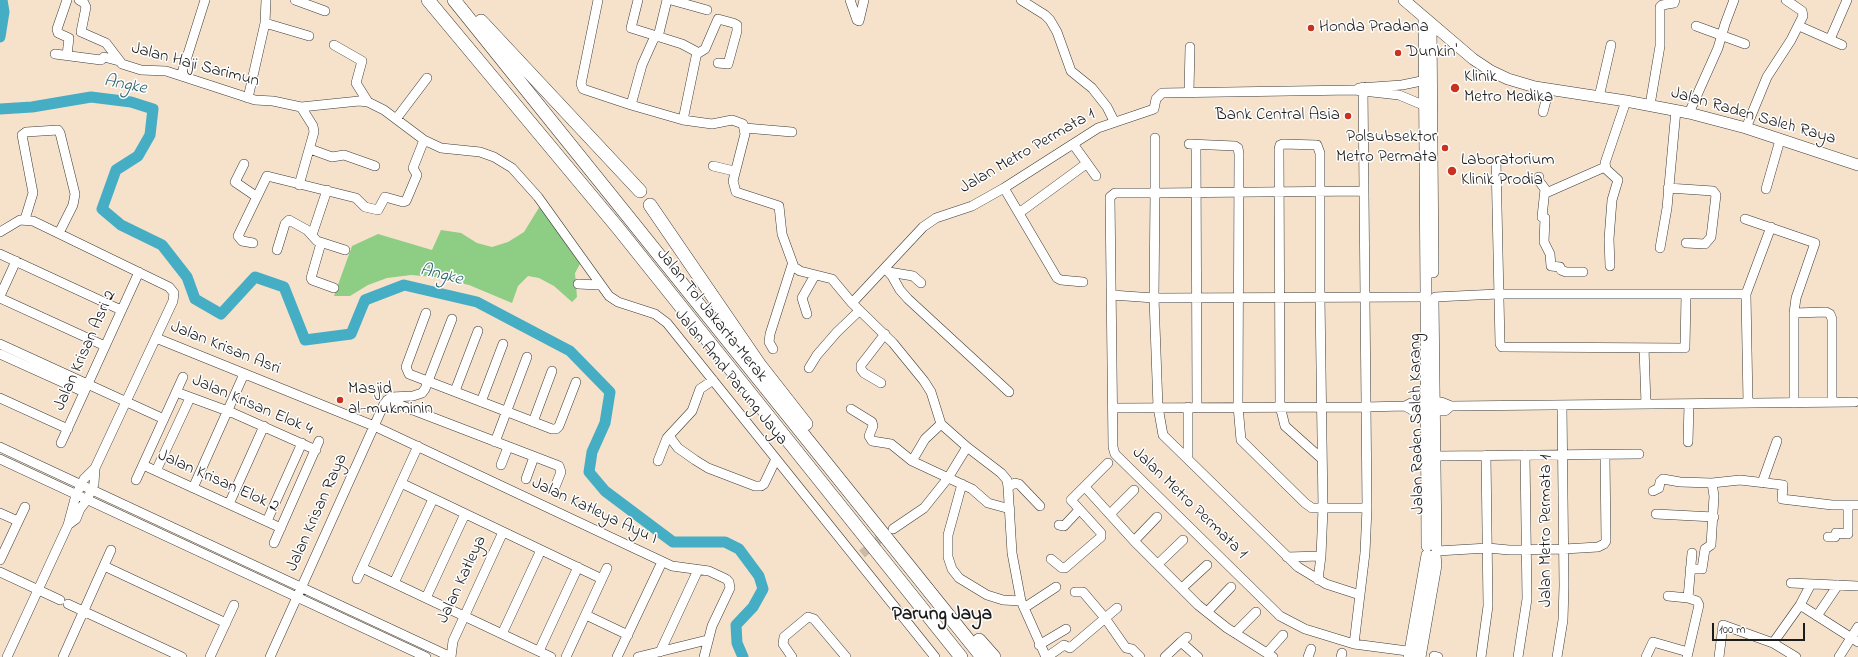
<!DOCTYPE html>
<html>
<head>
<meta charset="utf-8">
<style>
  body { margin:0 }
  #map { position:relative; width:1858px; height:657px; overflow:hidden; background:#f6e2cb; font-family:"Indie Flower",sans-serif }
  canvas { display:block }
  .scale { position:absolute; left:1712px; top:623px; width:93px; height:18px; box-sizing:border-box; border:2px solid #1c1c1c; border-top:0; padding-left:5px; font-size:12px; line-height:14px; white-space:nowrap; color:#1c1c1c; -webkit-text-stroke:3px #fff; paint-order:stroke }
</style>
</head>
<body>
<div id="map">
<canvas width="1858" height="657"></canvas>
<div class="scale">100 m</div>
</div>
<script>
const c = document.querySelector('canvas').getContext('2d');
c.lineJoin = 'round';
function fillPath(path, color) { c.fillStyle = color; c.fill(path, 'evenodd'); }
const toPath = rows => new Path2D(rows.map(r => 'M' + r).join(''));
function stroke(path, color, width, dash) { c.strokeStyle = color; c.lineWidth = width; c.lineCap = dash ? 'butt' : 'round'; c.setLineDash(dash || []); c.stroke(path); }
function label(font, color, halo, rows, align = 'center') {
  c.font = font + ' "Indie Flower",sans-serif'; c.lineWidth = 3; c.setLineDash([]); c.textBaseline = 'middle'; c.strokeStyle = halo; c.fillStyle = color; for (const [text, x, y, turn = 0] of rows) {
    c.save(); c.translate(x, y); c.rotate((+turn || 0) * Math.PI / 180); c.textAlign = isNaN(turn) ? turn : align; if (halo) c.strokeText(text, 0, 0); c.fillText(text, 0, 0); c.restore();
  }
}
fillPath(toPath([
  [540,206,580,264,575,273,577,297,572,302,554,286,539,278,528,276,518,286,512,303,469,285,434,277,411,275,387,278,368,285,350,296,334,296,352,246,378,234,432,250,441,230,461,233,477,243,492,247,508,242,524,232]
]), '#8dcd84');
stroke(toPath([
  [0,37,4,12,2,0],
  [0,109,32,107,91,97,131,102,153,109,150,135,138,156,116,170,102,209,121,225,162,245,187,277,195,299,221,314,255,277,284,287,305,340,351,334,365,300,404,285,477,302,570,351,610,392,605,423,592,452,589,472,605,491,673,542,725,542,739,549,759,576,763,589,753,607,736,625,737,643,743,657]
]), '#45adc4', 11);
stroke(toPath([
  [862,554,888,532]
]), '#cabaa8', 9, [9, 4.5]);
const minor = toPath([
  [79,0,84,3,86,7,81,32,106,43,122,64,141,70,166,71,255,100,273,101,301,107,359,101,368,102,384,110,424,140,441,148,480,152,494,157,512,168,538,197,609,296,618,302,655,314,667,323,935,657],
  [295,0,325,11],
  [598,0,581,84,583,89,631,105,683,120,712,124,732,120,743,124,745,134,733,181,736,192,779,206,782,234,794,267,800,271,832,279,852,303],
  [638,0,631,28,682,44,697,52,683,120],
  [671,0,707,10],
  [850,0,857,20,859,21,864,0],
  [1021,0,1045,15,1050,20,1057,32,1071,71,1092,88,1107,107,1114,121],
  [265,23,309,36],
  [1696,26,1745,44],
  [1799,26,1842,45],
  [658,37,667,0],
  [1831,37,1847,0],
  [334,45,362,61,356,83,368,102],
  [55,54,101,60,104,57,119,61],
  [697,54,705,49,718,19,733,23,737,25,737,31,728,64,718,63],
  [67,55,69,38,58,33,57,29,67,0],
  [181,76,205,0],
  [1359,88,1402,85,1431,79],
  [1189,91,1190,47],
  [1599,97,1611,45],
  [248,98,265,23,266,0],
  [631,105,642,65,655,36],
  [1650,105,1660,46,1660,7,1662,5,1674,3,1675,0],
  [1543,112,1549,89],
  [1689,113,1718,48,1725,24,1734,0],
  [396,119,427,78],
  [745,128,792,132],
  [1746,128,1767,77,1791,40,1803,16,1802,11,1786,0],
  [1155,138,1155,193,1115,193,1110,197,1113,447,1115,454,1280,616,1305,629,1354,644,1415,652],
  [1073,144,1096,176],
  [1189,144,1235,146,1238,148,1239,154,1238,406,1241,440,1305,503,1312,508,1367,508],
  [1196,145,1197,407],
  [310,149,332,157,344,155,375,166],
  [1496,161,1500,344,1502,347,1685,348,1686,295],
  [244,164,235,182,257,197],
  [713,166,734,171],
  [1539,177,1539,181,1545,189,1542,217,1545,218,1544,242,1550,254,1551,266,1560,267,1561,270,1566,272,1583,272],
  [299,185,314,132,313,126,301,107],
  [1004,188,1057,278,1061,280,1083,282],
  [1668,188,1713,191,1716,195,1711,237,1705,244,1686,243],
  [1766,189,1780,140],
  [1546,193,1605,167],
  [1019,213,1086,164],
  [25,219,33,193,22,135,26,132,58,130,60,133,75,194,73,205,59,233],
  [1745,219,1815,243,1796,298,1794,313,1794,403],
  [0,232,20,220,33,221,169,287,174,293,173,301,95,468,84,479,76,495,68,525,76,519,80,509,87,500,94,484,95,468],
  [312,235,327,190],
  [253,243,242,241,238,236,267,176,356,198,365,207,378,210,385,197,403,202,406,201,417,175,413,168,424,140],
  [321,243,311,278,312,280,334,288],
  [1660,248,1667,208,1676,110],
  [277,250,285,224,289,220,307,230,317,241,345,250],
  [0,254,121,310],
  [1610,266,1609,239,1612,200,1618,180,1606,169,1605,163,1626,101],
  [885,268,892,276,900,290,908,299,1009,392],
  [889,272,913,276,921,283],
  [578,284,599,285],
  [1112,295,1154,298,1424,297],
  [0,296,16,261],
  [1435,297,1498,294,1746,294],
  [0,298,105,346],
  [426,313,406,367,409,374,552,429,556,429,559,426,576,382],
  [1794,313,1826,312,1830,314,1832,319,1832,402],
  [807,314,802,298,815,275],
  [156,338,374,426,672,566,709,571,726,579,729,582,730,588,712,626,704,657],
  [0,344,164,419],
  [1644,348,1646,404],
  [773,349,769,342,770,334,792,265],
  [0,354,84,392],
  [809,368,817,355,837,332,859,311],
  [881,383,864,373,861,369,861,365,885,334],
  [455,391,478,331],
  [176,392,233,413,316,450],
  [0,398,68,429],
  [387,400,559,466,561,472,555,487],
  [481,402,503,344],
  [1748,403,1746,294,1771,227],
  [1405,406,1412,410,1426,411,1445,411,1451,406],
  [1188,407,1188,457],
  [1113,408,1365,407,1405,406,1411,403,1441,402,1451,406,1855,402],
  [851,409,872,422,873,426,869,436,872,441,891,444,912,461,925,439,941,424],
  [533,422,552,371],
  [669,436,678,448,695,460,708,468,755,486,761,486,764,484,776,459],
  [495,442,527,357],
  [1688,442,1689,404],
  [61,443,139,272],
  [0,447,451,657],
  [967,447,941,424,931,392,924,381,893,343,852,303,923,227,936,218,972,206,1004,188,1098,128,1154,109,1156,99,1162,93,1354,90,1399,95,1423,105,1430,105],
  [1436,456,1639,454],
  [0,459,426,657],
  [658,461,667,438,692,411,700,389,713,380],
  [912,461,972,489,988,503,1010,509],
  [143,465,281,528],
  [501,465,508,447],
  [156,471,190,398],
  [526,479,534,457],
  [136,480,183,377],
  [401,483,602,579],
  [1762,483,1777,441],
  [962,484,948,535,948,557,952,569,959,578,987,595,1003,600,1021,601],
  [1008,487,1015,483,1019,484,1040,506],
  [1085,487,1134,541,1198,605,1227,628,1273,657],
  [193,488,244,374],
  [1653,491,1659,488,1660,482,1663,479,1680,482,1712,483,1740,480,1783,485,1782,499,1832,505,1858,505],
  [229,504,264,426],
  [0,513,18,521],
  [1110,514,1134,490],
  [1656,514,1714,517],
  [267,521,302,443],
  [1059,525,1064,526,1079,510],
  [893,529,924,508,948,478,967,447,1001,473,1007,480,1008,487,1012,553,1021,601,1046,657],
  [1828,537,1835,537,1836,533,1848,534,1848,505],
  [1134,541,1157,517],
  [274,543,319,441],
  [1437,551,1488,548,1509,550,1564,549,1598,547,1604,544,1606,541,1605,455],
  [1287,557,1321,556],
  [1051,559,1062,568,1065,568,1101,537,1101,533,1071,500,1108,463],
  [0,560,25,507],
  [1158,564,1183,540],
  [104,566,226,623],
  [362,568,551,657],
  [1690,569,1702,569,1705,549,1711,545,1714,496,1712,483],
  [0,572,60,600],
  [357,579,418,446],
  [1318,580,1321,556,1323,509,1320,297,1320,153,1317,145,1283,144,1280,145,1279,149,1280,406,1285,426,1322,459],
  [394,583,433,499],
  [1791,583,1858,586],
  [1182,588,1207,565],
  [1075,592,1083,592,1105,618,1126,648,1132,649,1140,657],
  [1360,595,1326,584,1298,567,1163,435,1158,407,1154,298,1155,193,1363,191],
  [1668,596,1688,598,1697,601,1699,605,1687,657],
  [426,598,465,514],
  [1688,598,1692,553],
  [68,604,182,657],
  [1800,605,1858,642],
  [1024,608,1056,587],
  [1207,612,1231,587],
  [586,615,628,635],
  [1817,616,1838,585],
  [1235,633,1256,612],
  [502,634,541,550],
  [1187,637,1181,642,1198,657],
  [1773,643,1800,605,1811,584],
  [1354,644,1365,553,1367,508,1363,87],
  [1039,645,1066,629],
  [539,651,578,567],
  [660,652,698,570],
  [1267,653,1283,635],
  [1434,656,1438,657],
  [7,657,68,525],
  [63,657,111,550],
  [210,657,234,605],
  [270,657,384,404,391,397,413,396,422,393,425,389,452,319],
  [451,657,453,641,503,532],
  [566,657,607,568],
  [617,657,662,562],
  [638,657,707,640],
  [792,657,783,644,784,637,808,617,814,619,846,657],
  [1047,657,1064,645,1070,648,1117,608],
  [1165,657,1181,642],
  [1308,657,1311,649],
  [1341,657,1342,653],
  [1481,657,1488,606,1486,455],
  [1518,657,1527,599,1525,455],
  [1557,657,1563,620,1564,586,1562,405],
  [1646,657,1653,642,1688,652],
  [1719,657,1723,625,1773,643,1796,657],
  [1839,657,1858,627]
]);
const major = toPath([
  [1404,0,1473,59,1491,71,1508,79,1535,87,1626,101,1689,113,1746,128,1858,165],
  [1424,18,1426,293],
  [1431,25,1433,272],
  [1426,301,1427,546],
  [1433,301,1436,547],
  [1409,657,1427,555],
  [1420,657,1436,565,1435,555]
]);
const highway = toPath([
  [428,0,618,228,961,657],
  [454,0,982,657],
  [481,21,640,191],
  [650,205,759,364,806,424],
  [979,640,994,657]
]);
stroke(minor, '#3d3a36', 10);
stroke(major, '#3d3a36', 12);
stroke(highway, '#3d3a36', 14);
stroke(minor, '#fff', 9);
stroke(major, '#fff', 11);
stroke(highway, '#fff', 13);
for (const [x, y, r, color] of [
  [1311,28,4,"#c8321e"],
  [1398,53,4,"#c8321e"],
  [1455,88,5,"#c8321e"],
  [1348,116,4,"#c8321e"],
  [1445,148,4,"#c8321e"],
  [1452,171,5,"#c8321e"],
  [340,400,4,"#c8321e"]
]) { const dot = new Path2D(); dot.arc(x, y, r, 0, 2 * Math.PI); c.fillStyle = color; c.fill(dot); stroke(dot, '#fff', 1.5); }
label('17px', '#1c1c1c', '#fff', [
  ["Honda Pradana",1319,28],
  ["Dunkin'",1406,53],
  ["Klinik",1464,78],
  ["Metro Medika",1464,98],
  ["Bank Central Asia",1340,116,"right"],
  ["Polsubsektor",1437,138,"right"],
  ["Metro Permata",1437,158,"right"],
  ["Laboratorium",1461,161],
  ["Klinik Prodia",1461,181],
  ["Masjid",348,390],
  ["al-mukminin",348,410]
], 'left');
label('17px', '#1c1c1c', '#fff', [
  ["Jalan Haji Sarimun",195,66,15],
  ["Jalan Raden Saleh Raya",1753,117,16],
  ["Jalan Metro Permata 1",1028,152,-30],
  ["Jalan Tol Jakarta–Merak",711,316,51],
  ["Jalan Krisan Asri",225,349,22],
  ["Jalan Krisan Asri 2",86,351,-66],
  ["Jalan Amd Parung Jaya",730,378,51],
  ["Jalan Krisan Elok 4",252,406,23],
  ["Jalan Raden Saleh Karang",1418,424,-91],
  ["Jalan Krisan Elok 2",218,482,24],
  ["Jalan Metro Permata 1",1189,504,44],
  ["Jalan Katleya Ayu I",594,512,25],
  ["Jalan Krisan Raya",318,513,-66],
  ["Jalan Metro Permata 1",1547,531,-90],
  ["Jalan Katleya",463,580,-65]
]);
label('italic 18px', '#306470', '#fff', [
  ["Angke",125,86,11],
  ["Angke",441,276,14]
]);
label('bold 19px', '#1c1c1c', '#fff', [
  ["Parung Jaya",942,616]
]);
</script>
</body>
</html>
